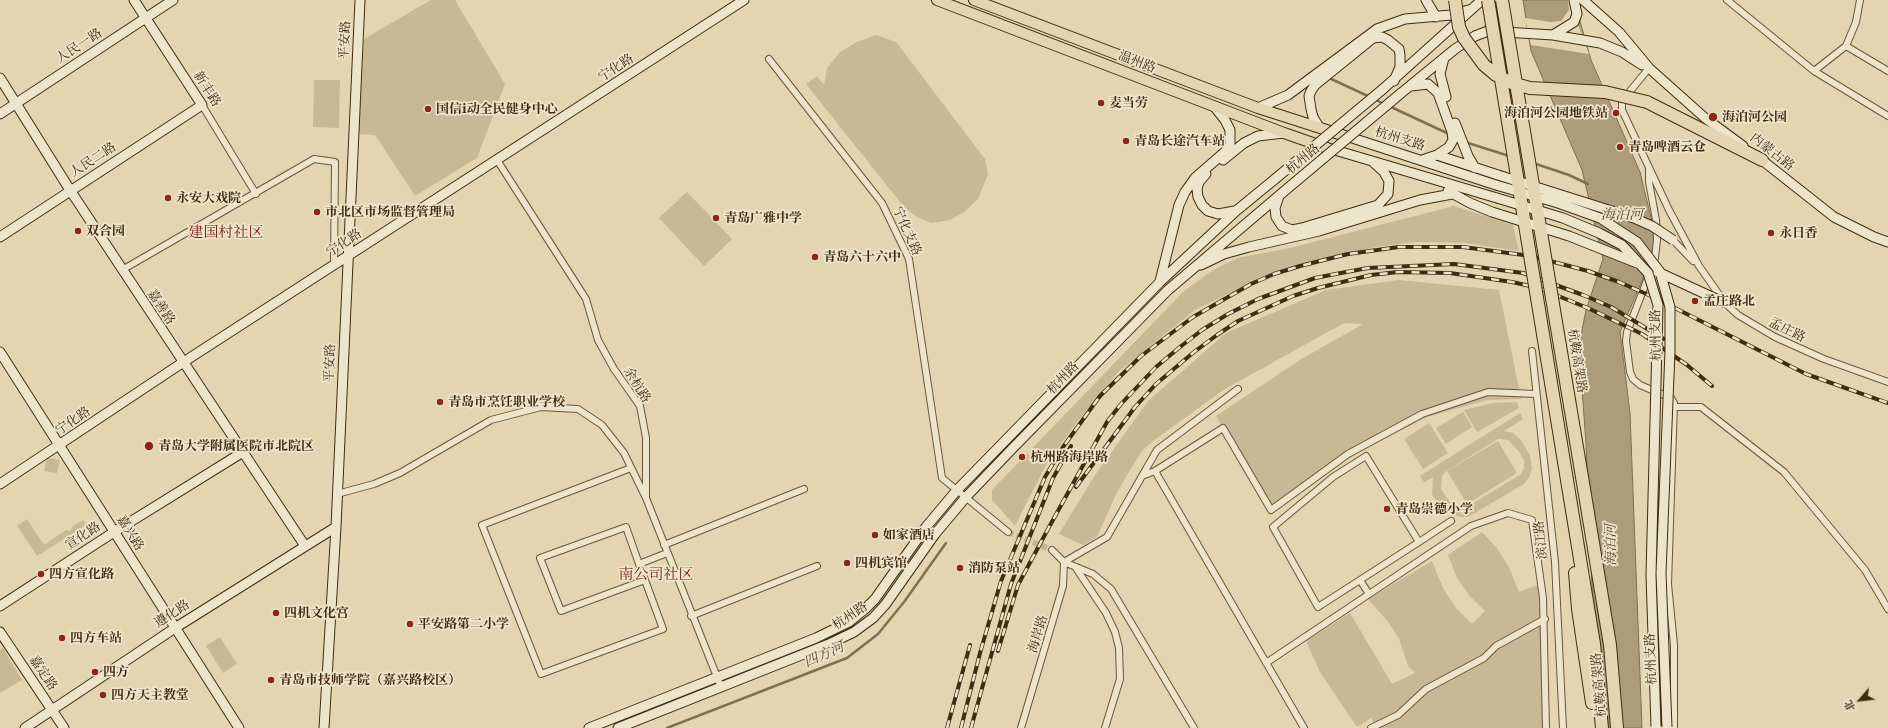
<!DOCTYPE html>
<html>
<head>
<meta charset="utf-8">
<style>
  body { margin:0 }
  #map { position:relative; width:1888px; height:728px; overflow:hidden; background:#e3d5b1; font-family:"Libre Caslon Text","Noto Serif SC",serif }
  canvas { display:block }
  .north { position:absolute; left:1840px; top:680px; width:40px; height:40px; -webkit-text-stroke:3px #ede4cc; paint-order:stroke; rotate:242deg; font-size:11px; font-weight:700; line-height:16px; text-align:center; color:#412c11 }
  .north::after { content:''; display:block; margin:auto; width:14px; height:18px; background:#412c11; clip-path:polygon(50% 0,100% 100%,50% 72%,0 100%) }
</style>
</head>
<body>
<div id="map">
<canvas width="1888" height="728"></canvas>
<div class="north">北</div>
</div>
<script>
const c = document.querySelector('canvas').getContext('2d');
c.lineJoin = 'round';
function fillPath(path, color) { c.fillStyle = color; c.fill(path, 'evenodd'); }
const toPath = rows => new Path2D(rows.map(r => 'M' + r).join(''));
function stroke(path, color, width, dash) { c.strokeStyle = color; c.lineWidth = width; c.lineCap = dash ? 'butt' : 'round'; c.setLineDash(dash || []); c.stroke(path); }
function label(font, color, halo, rows, align = 'center') {
  c.font = font + ' "Libre Caslon Text","Noto Serif SC",serif'; c.lineWidth = 3.5; c.setLineDash([]); c.textBaseline = 'middle'; c.strokeStyle = halo; c.fillStyle = color; for (const [text, x, y, turn = 0] of rows) {
    c.save(); c.translate(x, y); c.rotate((+turn || 0) * Math.PI / 180); c.textAlign = isNaN(turn) ? turn : align; if (halo) c.strokeText(text, 0, 0); c.fillText(text, 0, 0); c.restore();
  }
}
fillPath(toPath([
  [431,0,455,0,505,84,477,158,415,196,375,135,358,134,364,39],
  [876,35,896,42,985,159,988,174,978,199,964,212,950,220,931,223,917,217,904,207,806,84,817,76,824,85,827,68,840,52,857,42],
  [314,80,340,80,339,128,313,127],
  [687,192,732,239,704,266,659,218],
  [1454,206,1513,225,1519,251,1465,243,1416,242,1376,247,1305,264,1247,285,1195,310,1119,371,1077,422,1046,465,1015,526,992,500,992,490,1183,292,1210,272,1237,258,1290,248],
  [1399,280,1499,290,1521,399,1487,400,1427,417,1352,456,1271,510,1216,416,1298,361,1363,324,1344,323,1225,389,1153,441,1142,451,1118,490,1097,537,1083,545,1059,534,1093,478,1148,401,1226,333,1326,290],
  [1517,402,1519,408,1477,432,1464,410,1492,403],
  [1463,412,1472,427,1446,444,1436,428],
  [1520,413,1523,419,1504,431,1513,433,1521,440,1530,456,1532,468,1529,478,1524,484,1468,517,1460,517,1441,510,1432,494,1433,477,1424,482,1420,476],
  [1498,439,1508,440,1520,453,1524,461,1524,468,1521,474,1467,507,1459,508,1452,505,1441,489,1442,476,1445,472],
  [1429,423,1448,453,1423,469,1404,439],
  [1498,441,1517,473,1467,504,1447,471],
  [47,458,60,460,57,473,44,471],
  [27,519,44,545,66,530,70,531,73,526,83,520,86,525,37,556,17,526],
  [1482,532,1497,548,1509,567,1519,592,1538,585,1544,688,1544,728,1377,728,1371,718,1357,727,1320,672,1306,641,1350,613,1392,684,1415,673,1408,666,1399,639,1389,623,1368,599,1432,561,1443,588,1456,608,1472,624,1485,611,1469,595,1457,578,1448,555],
  [220,637,237,664,223,673,206,646],
  [3,648,22,680,0,693,0,650]
]), '#c7b896');
const water = toPath([
  [1523,0,1574,0,1591,60,1640,172,1653,226,1654,253,1620,332,1630,413,1642,728,1598,728,1586,444,1579,346,1586,310,1603,259,1582,170,1531,51,1523,0]
]);
fillPath(water, '#ac9c7b');
stroke(water, '#816f51', 1);
fillPath(toPath([
  [1568,0,1569,0,1589,54,1531,45,1525,18,1550,22,1561,21,1569,10]
]), '#e3d5b1');
stroke(toPath([
  [1329,78,1370,97],
  [1374,99,1384,104],
  [1389,106,1449,134],
  [1465,142,1509,156],
  [1533,163,1569,175,1588,184],
  [667,728,847,658,878,634,904,602,946,543]
]), '#816f51', 2.5);
stroke(toPath([
  [1008,532,1052,550]
]), '#c3b391', 6, [6, 3]);
const street = toPath([
  [1727,0,1814,71,1888,116],
  [1846,46,1888,71],
  [769,59,882,203,909,259,942,478,1008,532],
  [1649,68,1622,101,1622,110,1669,210,1699,266,1725,303,1738,315,1775,337,1824,359,1888,382],
  [1814,71,1846,46,1856,22,1860,0],
  [202,105,256,194],
  [497,160,586,299,598,340,614,369,640,406,646,438,646,498,721,687],
  [1649,168,1649,182,1656,220,1657,240,1655,258,1653,265],
  [1673,240,1693,261],
  [122,270,314,159,335,162,334,265],
  [1649,275,1627,332,1626,341,1630,372,1633,379,1640,385,1671,398,1674,403,1668,584,1674,645,1674,728],
  [1532,351,1555,562,1563,728],
  [1674,407,1701,407,1784,472,1865,570,1888,609],
  [631,468,482,525,541,674,663,629,639,564,667,553],
  [1155,471,1304,728],
  [1142,476,1155,471,1223,428,1271,510,1348,454,1422,414,1488,392,1536,394],
  [337,494,374,484,400,473,491,420,541,407,578,409,602,425,624,453,645,496],
  [1419,542,1366,456,1333,477,1273,527,1318,607,1360,580,1419,542,1451,521],
  [664,545,804,489],
  [1064,562,1107,537,1157,450,1238,389],
  [1064,562,1093,574,1111,589,1194,728],
  [639,564,626,527,540,558,561,611,645,580],
  [1076,568,1106,613,1115,632,1119,648,1120,679,1105,728],
  [1360,580,1369,594],
  [691,616,817,566],
  [1266,663,1471,526,1508,513,1532,520,1543,598,1546,728],
  [1021,728,1063,586,1064,562,1052,550],
  [1371,728,1398,715,1426,689,1484,658,1496,646,1545,619]
]);
const secondary = toPath([
  [1426,0,1436,17],
  [1583,0,1619,32,1649,68,1705,118,1743,146],
  [1553,35,1574,22,1577,14,1574,0],
  [1444,58,1440,74,1446,97],
  [0,78,70,190,305,546],
  [1411,86,1428,84,1438,93,1452,132,1453,140,1449,147,1437,155,1422,160],
  [1383,89,1482,0],
  [1400,94,1455,49,1475,36,1488,31,1553,35,1600,43,1622,52,1642,65],
  [1258,108,1288,95,1377,29,1405,19,1451,15,1472,9],
  [0,114,173,0],
  [1455,123,1468,156,1475,168],
  [1319,127,1313,117,1311,109,1309,96,1311,91,1315,85,1373,38,1382,37,1388,40,1399,49,1400,55,1400,67,1394,81],
  [1343,135,1496,185],
  [1328,148,1497,198],
  [1437,155,1498,175],
  [1758,157,1834,217,1874,237,1888,242],
  [1223,160,1244,143,1258,136,1284,133],
  [1206,174,1199,182,1197,189,1198,197,1202,205,1208,211,1218,214,1235,211],
  [1448,191,1470,203,1492,212],
  [1279,196,1275,208,1276,217,1282,226,1292,230,1302,228,1378,205,1388,194,1389,181,1384,172,1374,163],
  [0,237,202,105,134,0],
  [1201,265,1224,254,1249,247,1319,231,1420,200,1452,194],
  [1160,281,1179,205,1185,192,1195,178,1226,151,1230,145,1230,130,1225,120,1214,106],
  [0,352,239,728],
  [0,484,182,363,744,0],
  [0,606,114,532,243,452],
  [0,632,64,728],
  [25,728,175,628,336,527],
  [324,728,336,527,360,0],
  [589,728,816,638,849,622,865,609,875,599,926,527,957,490,1160,282,1236,211,1275,179],
  [618,728,829,644,854,632,873,618,885,605,935,534,966,497,1011,450,1168,290,1288,188]
]);
const primary = toPath([
  [937,0,1284,133,1327,148],
  [974,0,1258,108,1342,135]
]);
const highway = toPath([
  [1647,102,1762,160],
  [1582,477,1610,645,1617,728],
  [1567,480,1594,644,1602,728],
  [1575,573,1578,609,1592,703]
]);
stroke(street, '#6a5639', 8);
stroke(secondary, '#412c11', 11);
stroke(primary, '#412c11', 12);
stroke(highway, '#412c11', 14);
stroke(street, '#ede4cc', 6);
stroke(secondary, '#ede4cc', 9);
stroke(primary, '#e3d5b1', 10);
stroke(highway, '#e3d5b1', 12);
const rail = toPath([
  [1076,487,1135,407,1156,384,1194,352,1217,335,1238,321,1293,296,1318,288,1371,275,1398,272,1450,273,1512,282,1539,288,1590,309,1642,334,1687,365,1712,386],
  [998,651,1018,585,1048,529,1107,422,1121,404,1156,367,1180,347,1202,330,1228,314,1258,299,1315,278,1341,273,1368,268,1454,264,1523,273,1583,295,1611,307,1664,339],
  [947,728,970,645],
  [961,728,980,653,1001,581,1045,477,1063,447,1100,396,1141,356,1193,317,1251,284,1274,274,1300,266,1348,254,1399,247,1463,247,1531,256,1588,271,1619,282,1651,296,1806,374,1888,403],
  [971,728,1011,584,1053,478,1071,446]
]);
stroke(rail, '#412c11', 4);
stroke(rail, '#ede4cc', 2.5, [8]);
const secondaryBridge = toPath([
  [1498,175,1634,218,1652,226,1673,240],
  [1275,179,1383,89],
  [1496,185,1558,203,1600,218,1637,242,1660,272,1670,307,1670,351,1661,573,1667,727],
  [1288,188,1400,94],
  [1497,198,1563,218,1599,233,1622,245,1648,273,1658,305,1651,575,1656,726],
  [1492,212,1569,236,1637,263],
  [1658,272,1725,303]
]);
const highwayBridge = toPath([
  [1455,0,1459,27,1464,38,1484,65,1496,75,1512,83,1530,88,1605,92,1647,102],
  [1488,0,1567,480],
  [1502,0,1582,477]
]);
stroke(secondaryBridge, '#412c11', 11, []);
stroke(highwayBridge, '#412c11', 14, []);
stroke(secondaryBridge, '#ede4cc', 9);
stroke(highwayBridge, '#e3d5b1', 12);
for (const [x, y, r, color] of [
  [1101,103,4,"#8f2418"],
  [428,109,4,"#8f2418"],
  [1616,113,4,"#8f2418"],
  [1713,117,5,"#8f2418"],
  [1126,141,4,"#8f2418"],
  [1620,147,4,"#8f2418"],
  [168,198,4,"#8f2418"],
  [317,212,4,"#8f2418"],
  [716,218,4,"#8f2418"],
  [78,231,4,"#8f2418"],
  [1771,233,4,"#8f2418"],
  [815,257,4,"#8f2418"],
  [1695,301,4,"#8f2418"],
  [440,402,4,"#8f2418"],
  [149,446,5,"#8f2418"],
  [1022,457,4,"#8f2418"],
  [1387,509,4,"#8f2418"],
  [875,535,4,"#8f2418"],
  [847,563,4,"#8f2418"],
  [960,568,4,"#8f2418"],
  [41,574,4,"#8f2418"],
  [276,613,4,"#8f2418"],
  [410,624,4,"#8f2418"],
  [62,638,4,"#8f2418"],
  [95,672,4,"#8f2418"],
  [271,680,4,"#8f2418"],
  [103,695,4,"#8f2418"]
]) { const dot = new Path2D(); dot.arc(x, y, r, 0, 2 * Math.PI); c.fillStyle = color; c.fill(dot); stroke(dot, '#ede4cc', 1.5); }
label('13px', '#412c11', '#ede4cc', [
  ["平安路",345,40,-87],
  ["人民一路",79,46,-33],
  ["温州路",1137,62,21],
  ["宁化路",616,68,-33],
  ["新丰路",207,89,58],
  ["杭州支路",1400,139,17],
  ["内蒙古路",1772,152,38],
  ["杭州路",1303,159,-40],
  ["人民二路",93,160,-33],
  ["宁化支路",907,231,66],
  ["宁化路",344,243,-33],
  ["嘉善路",161,307,57],
  ["孟庄路",1787,330,26],
  ["杭州支路",1656,335,-91],
  ["杭鞍高架路",1577,361,81],
  ["平安路",330,363,-88],
  ["杭州路",1063,378,-46],
  ["余杭路",637,385,58],
  ["宁化路",73,421,-34],
  ["嘉兴路",130,533,58],
  ["宣化路",83,536,-33],
  ["滨江路",1541,540,-96],
  ["遵化路",172,614,-33],
  ["杭州路",850,616,-34],
  ["海岸路",1038,634,-73],
  ["杭州支路",1651,659,-92],
  ["嘉定路",43,673,56],
  ["杭鞍高架路",1599,685,-95]
]);
label('bold 13px', '#412c11', '#ede4cc', [
  ["麦当劳",1109,103],
  ["国信i动全民健身中心",436,109],
  ["海泊河公园地铁站",1608,113,"right"],
  ["海泊河公园",1722,117],
  ["青岛长途汽车站",1134,141],
  ["青岛啤酒云仓",1628,147],
  ["永安大戏院",176,198],
  ["市北区市场监督管理局",325,212],
  ["青岛广雅中学",724,218],
  ["双合园",86,231],
  ["永日香",1779,233],
  ["青岛六十六中",823,257],
  ["孟庄路北",1703,301],
  ["青岛市烹饪职业学校",448,402],
  ["青岛大学附属医院市北院区",158,446],
  ["杭州路海岸路",1030,457],
  ["青岛崇德小学",1395,509],
  ["如家酒店",883,535],
  ["四机宾馆",855,563],
  ["消防泵站",968,568],
  ["四方宣化路",49,574],
  ["四机文化宫",284,613],
  ["平安路第二小学",418,624],
  ["四方车站",70,638],
  ["四方",103,672],
  ["青岛市技师学院（嘉兴路校区）",279,680],
  ["四方天主教堂",111,695]
], 'left');
label('italic 14px', '#5c482c', '#ede4cc', [
  ["海泊河",1622,215],
  ["海泊河",1611,545,-91],
  ["四方河",824,655,-24]
]);
label('15px', '#7a1f14', '#ede4cc', [
  ["建国村社区",226,233],
  ["南公司社区",656,575]
]);
</script>
</body>
</html>
